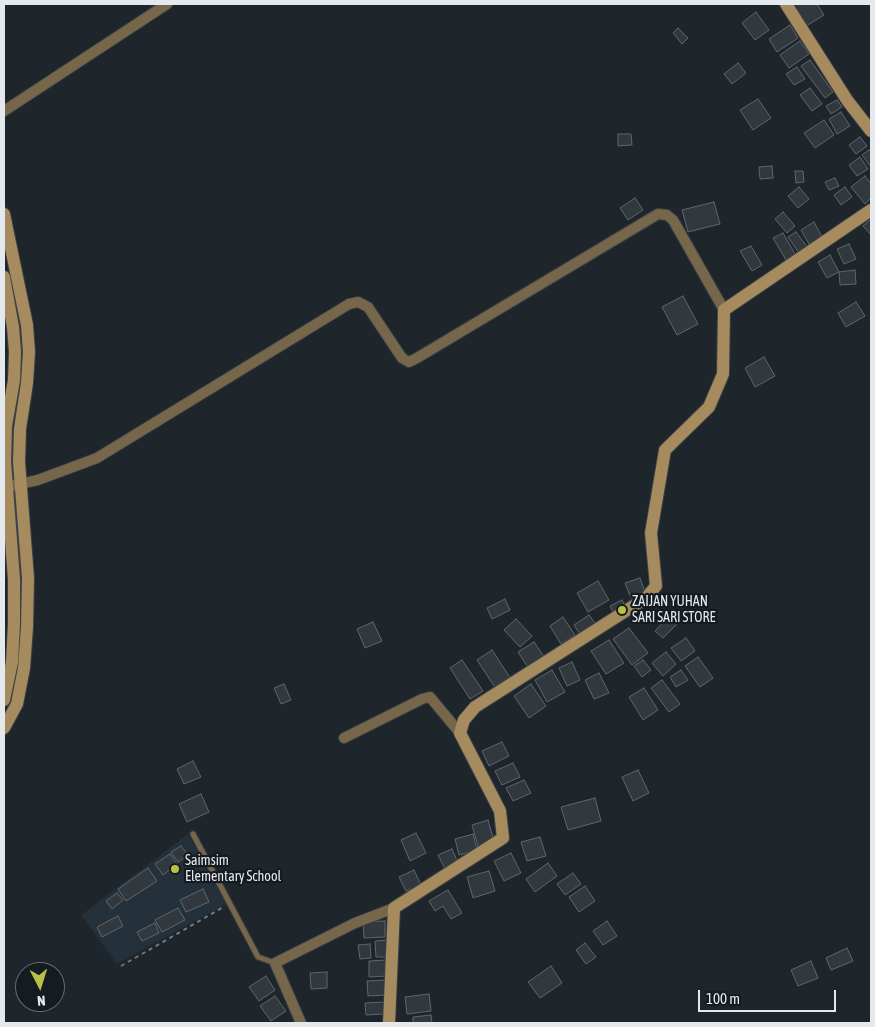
<!DOCTYPE html>
<html>
<head>
<meta charset="utf-8">
<style>
  body { margin:0 }
  #map { position:relative; width:875px; height:1027px; overflow:hidden; background:#1e252b; font-family:"Asap Condensed",sans-serif }
  canvas { display:block }
  .frame { position:absolute; inset:0; border:5px solid #e4e9ed; pointer-events:none }
  .north { position:absolute; left:15px; top:962px; width:50px; height:50px; box-sizing:border-box; background:#141b21; border:1px solid #676d73; border-radius:50%; rotate:175deg; font-size:14px; font-weight:700; line-height:20px; text-align:center; color:#e4e9ed }
  .north::after { content:''; display:block; margin:auto; width:18px; height:22px; background:#b9c046; clip-path:polygon(50% 0,100% 100%,50% 72%,0 100%) }
  .scale { position:absolute; left:698px; top:990px; width:138px; height:22px; box-sizing:border-box; border:2px solid #e4e9ed; border-top:0; padding-left:6px; font-size:15px; line-height:18px; white-space:nowrap; color:#e4e9ed; -webkit-text-stroke:4px #141b21; paint-order:stroke }
</style>
</head>
<body>
<div id="map">
<canvas width="875" height="1027"></canvas>
<div class="frame"></div>
<div class="north">N</div>
<div class="scale">100 m</div>
</div>
<script>
const c = document.querySelector('canvas').getContext('2d');
c.lineJoin = 'round';
function fillPath(path, color) { c.fillStyle = color; c.fill(path, 'evenodd'); }
const toPath = rows => new Path2D(rows.map(r => 'M' + r).join(''));
function stroke(path, color, width, dash) { c.strokeStyle = color; c.lineWidth = width; c.lineCap = dash ? 'butt' : 'round'; c.setLineDash(dash || []); c.stroke(path); }
function label(font, color, halo, rows, align = 'center') {
  c.font = font + ' "Asap Condensed",sans-serif'; c.lineWidth = 4.5; c.setLineDash([]); c.textBaseline = 'middle'; c.strokeStyle = halo; c.fillStyle = color; for (const [text, x, y, turn = 0] of rows) {
    c.save(); c.translate(x, y); c.rotate((+turn || 0) * Math.PI / 180); c.textAlign = isNaN(turn) ? turn : align; if (halo) c.strokeText(text, 0, 0); c.fillText(text, 0, 0); c.restore();
  }
}
fillPath(toPath([
  [188,834,226,904,117,964,81,915]
]), '#24313b');
const building = toPath([
  [789,4,817,4,824,15,803,28,789,4],
  [756,12,769,30,755,40,742,23,756,12],
  [790,25,798,38,777,52,769,39,790,25],
  [678,28,688,38,682,44,673,33,678,28],
  [800,41,809,54,789,68,780,55,800,41],
  [810,60,833,92,825,98,801,66,810,60],
  [738,63,746,73,732,84,724,74,738,63],
  [797,67,805,79,794,85,786,74,797,67],
  [810,88,822,104,812,111,800,95,810,88],
  [758,99,771,118,753,130,740,110,758,99],
  [837,100,842,107,831,114,826,106,837,100],
  [841,112,850,126,837,134,829,119,841,112],
  [824,120,834,135,815,148,804,133,824,120],
  [618,134,631,134,632,145,618,146,618,134],
  [860,137,867,146,856,154,849,145,860,137],
  [869,150,871,152,871,167,862,155,869,150],
  [860,157,868,169,857,176,849,165,860,157],
  [772,166,773,178,760,179,759,167,772,166],
  [795,171,803,171,804,182,796,183,795,171],
  [865,176,871,184,871,198,865,204,851,187,865,176],
  [835,178,839,186,829,190,825,182,835,178],
  [799,187,809,199,798,208,788,196,799,187],
  [845,187,852,197,841,205,834,195,845,187],
  [635,198,643,210,628,220,620,208,635,198],
  [714,202,720,224,688,232,682,210,714,202],
  [783,212,795,226,787,233,775,219,783,212],
  [871,219,871,235,863,226,871,219],
  [814,222,822,237,809,244,801,230,814,222],
  [796,232,808,248,799,253,788,237,796,232],
  [783,233,795,254,786,260,773,238,783,233],
  [849,244,856,259,844,264,837,249,849,244],
  [751,246,762,265,752,271,740,251,751,246],
  [830,255,839,272,827,278,818,262,830,255],
  [855,270,856,284,840,285,839,272,855,270],
  [683,296,698,324,677,335,662,307,683,296],
  [856,302,865,316,846,327,838,313,856,302],
  [764,357,775,376,755,387,745,368,764,357],
  [640,578,645,592,631,598,625,583,640,578],
  [598,581,609,600,588,612,577,593,598,581],
  [505,599,510,610,492,619,487,608,505,599],
  [622,600,626,608,615,615,610,606,622,600],
  [589,615,597,626,581,636,574,625,589,615],
  [669,616,677,624,663,638,655,631,669,616],
  [563,617,575,635,561,644,550,626,563,617],
  [516,619,532,636,520,647,504,630,516,619],
  [373,622,382,641,365,648,357,629,373,622],
  [629,628,648,653,632,665,613,639,629,628],
  [686,638,695,651,681,661,671,648,686,638],
  [609,640,624,663,606,674,591,651,609,640],
  [534,642,545,658,529,669,518,652,534,642],
  [492,650,511,679,496,689,477,660,492,650],
  [666,652,676,664,663,676,652,663,666,652],
  [698,657,713,678,700,687,685,666,698,657],
  [462,660,483,691,470,699,450,668,462,660],
  [643,660,651,670,642,677,634,666,643,660],
  [572,662,580,680,567,686,559,668,572,662],
  [552,670,565,692,547,702,535,680,552,670],
  [681,670,688,680,676,687,670,677,681,670],
  [599,673,609,693,594,699,585,680,599,673],
  [662,680,680,704,669,712,651,688,662,680],
  [284,684,291,700,281,704,274,688,284,684],
  [531,684,546,706,529,718,514,696,531,684],
  [644,688,658,710,643,720,629,697,644,688],
  [502,742,509,756,489,766,482,751,502,742],
  [193,761,201,777,184,784,177,769,193,761],
  [513,763,520,777,502,785,495,771,513,763],
  [638,770,649,793,633,801,622,777,638,770],
  [524,780,531,793,513,801,506,788,524,780],
  [201,794,209,812,187,822,179,804,201,794],
  [595,798,601,821,568,830,561,807,595,798],
  [488,820,494,841,478,846,472,825,488,820],
  [416,833,426,853,410,861,401,840,416,833],
  [473,834,477,850,459,855,455,839,473,834],
  [540,837,546,856,527,861,521,842,540,837],
  [181,846,188,855,178,862,171,852,181,846],
  [452,849,458,863,445,869,438,855,452,849],
  [511,853,521,873,504,881,494,861,511,853],
  [170,854,177,864,163,875,155,864,170,854],
  [548,863,557,876,535,892,526,879,548,863],
  [148,868,157,881,126,901,118,889,148,868],
  [414,870,421,885,406,891,399,877,414,870],
  [489,871,495,891,473,898,467,877,489,871],
  [573,873,581,884,565,895,557,884,573,873],
  [585,886,595,901,579,912,569,897,585,886],
  [203,889,209,902,186,912,180,900,203,889],
  [448,890,462,913,451,919,443,906,435,911,429,901,448,890],
  [117,893,123,900,112,909,106,901,117,893],
  [178,908,185,920,162,932,155,920,178,908],
  [118,916,123,926,102,937,97,927,118,916],
  [385,921,385,937,364,938,363,922,385,921],
  [607,921,617,936,603,945,593,931,607,921],
  [155,923,159,933,142,941,137,932,155,923],
  [388,940,389,957,376,957,375,941,388,940],
  [585,943,596,957,586,964,576,950,585,943],
  [370,944,371,958,360,959,358,945,370,944],
  [847,948,853,961,831,970,826,958,847,948],
  [387,960,388,976,369,977,369,961,387,960],
  [811,961,818,978,798,986,791,970,811,961],
  [551,966,562,983,540,998,528,982,551,966],
  [327,972,327,988,311,989,310,973,327,972],
  [266,976,275,990,259,1001,249,987,266,976],
  [387,980,387,995,368,996,367,981,387,980],
  [429,994,431,1011,407,1014,405,997,429,994],
  [275,996,286,1011,271,1021,260,1006,275,996],
  [385,1002,385,1014,366,1015,365,1003,385,1002],
  [431,1015,432,1023,413,1023,413,1017,431,1015]
]);
fillPath(building, '#31393f');
stroke(building, '#5f676e', 1);
const lane = toPath([
  [193,834,258,957,275,963]
]);
const street = toPath([
  [4,111,167,4],
  [7,487,38,480,97,458,349,304,358,302,368,307,402,358,409,362,417,358,658,214,667,215,673,220,724,310],
  [344,738,422,699,430,697,460,733],
  [301,1023,275,963,355,923,394,908]
]);
const secondary = toPath([
  [786,4,847,100,871,131],
  [4,214,27,325,29,352,27,383,20,429,19,462,28,578,27,627,24,668,17,704,4,728],
  [4,277,13,327,15,352,14,380,6,426,5,462,14,579,14,624,12,662,4,700],
  [389,1023,394,908,503,838,500,811,460,733,464,720,475,707,646,598,656,586,651,533,665,450,709,407,723,374,724,310,871,210]
]);
stroke(lane, '#3a4046', 7);
stroke(street, '#3a4046', 12);
stroke(secondary, '#3a4046', 14);
stroke(toPath([
  [121,966,225,906]
]), '#73797f', 2, [4, 4]);
stroke(lane, '#76664a', 5);
stroke(street, '#76664a', 10);
stroke(secondary, '#a58b5e', 12);
for (const [x, y, r, color] of [
  [622,610,5,"#b9c046"],
  [175,869,5,"#b9c046"]
]) { const dot = new Path2D(); dot.arc(x, y, r, 0, 2 * Math.PI); c.fillStyle = color; c.fill(dot); stroke(dot, '#141b21', 2); }
label('14px', '#e4e9ed', '#141b21', [
  ["ZAIJAN YUHAN",632,602],
  ["SARI SARI STORE",632,618],
  ["Saimsim",185,861],
  ["Elementary School",185,877]
], 'left');
</script>
</body>
</html>
